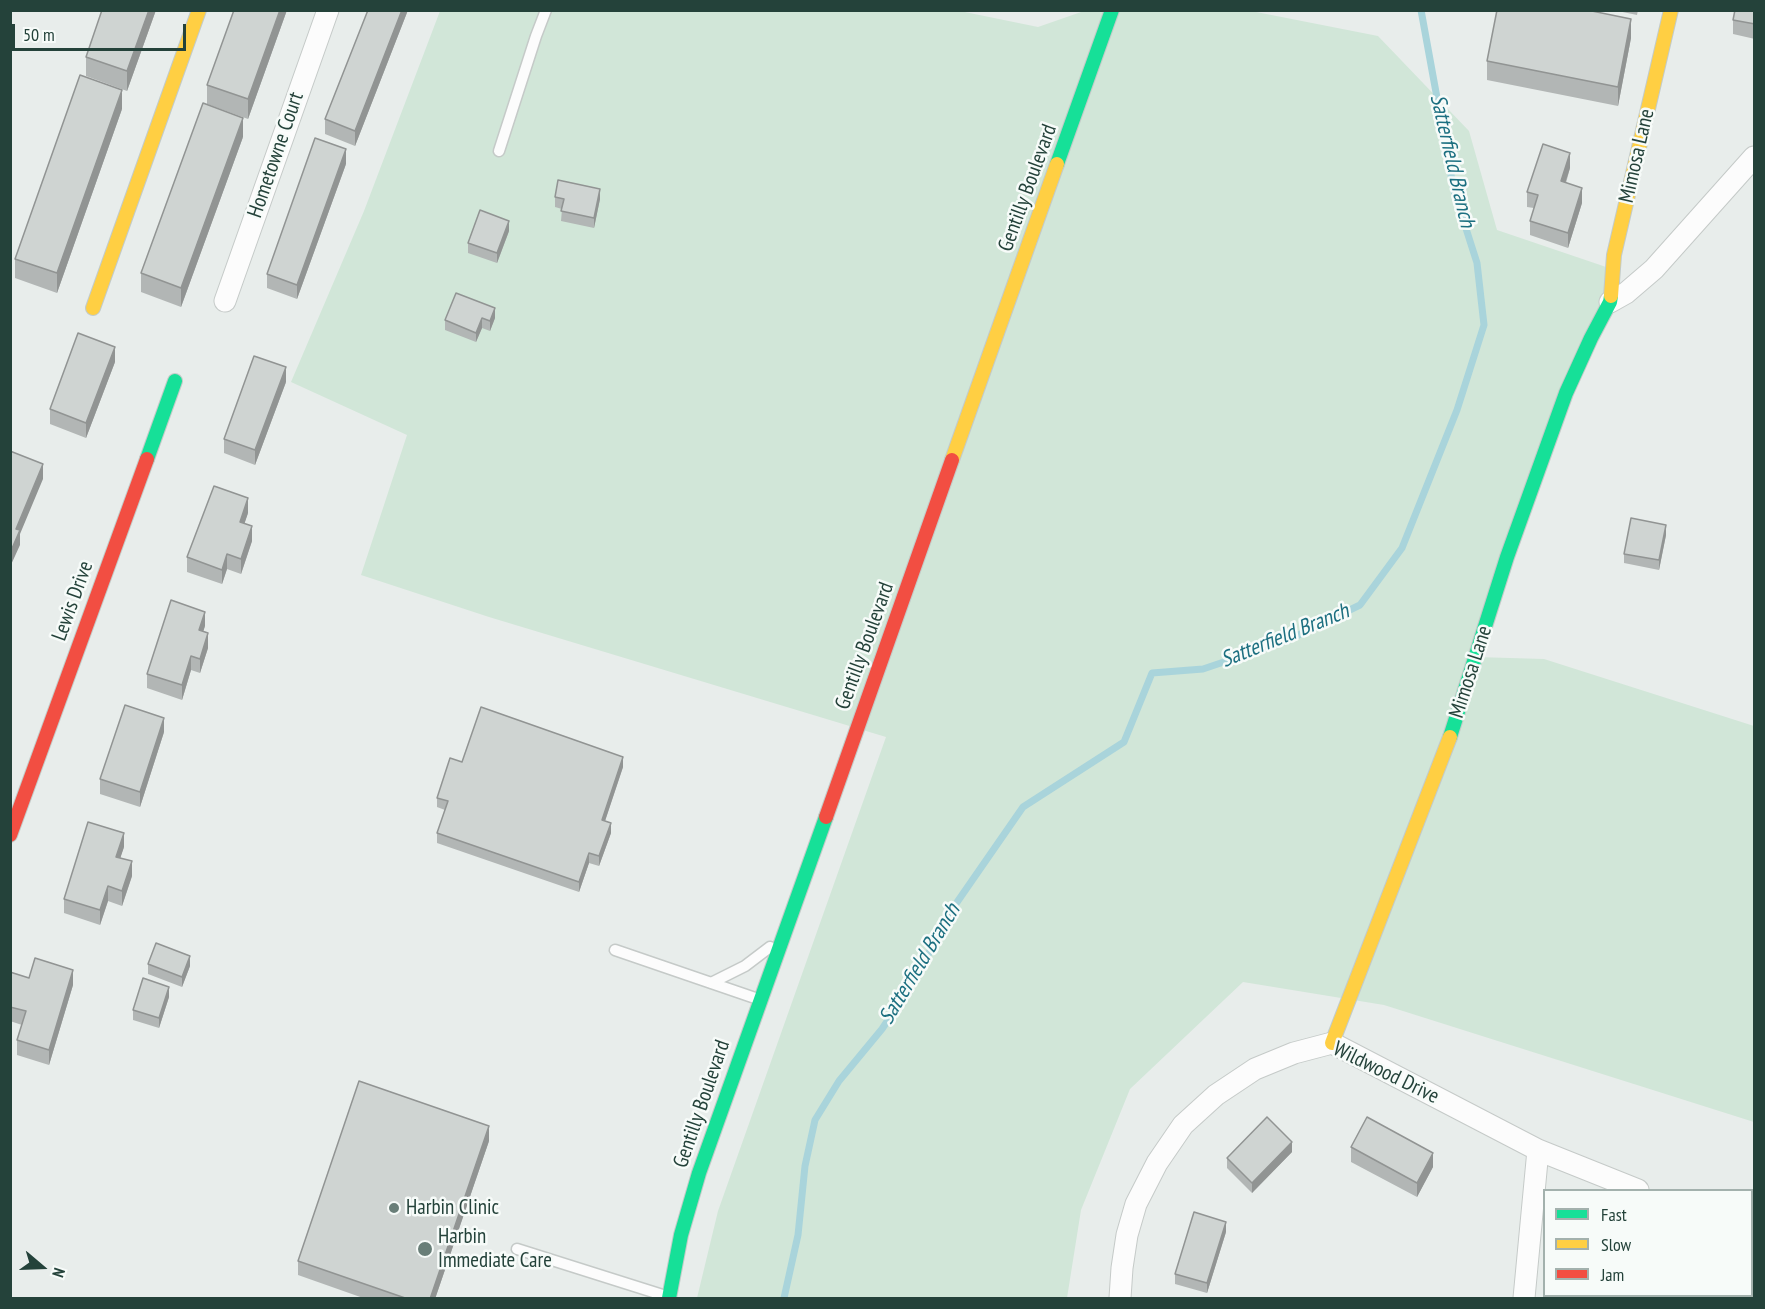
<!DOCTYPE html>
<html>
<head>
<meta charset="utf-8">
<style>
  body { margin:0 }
  #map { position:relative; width:1765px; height:1309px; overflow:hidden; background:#e8edeb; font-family:"PT Sans Narrow",sans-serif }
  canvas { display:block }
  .frame { position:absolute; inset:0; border:12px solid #24423a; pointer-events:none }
  .legend { position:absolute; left:1543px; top:1189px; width:210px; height:108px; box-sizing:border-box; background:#f7fbf9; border:2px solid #a3b1ad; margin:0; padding:8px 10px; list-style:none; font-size:18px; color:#24423a }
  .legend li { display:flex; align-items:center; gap:12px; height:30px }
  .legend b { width:30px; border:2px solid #a3b1ad }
  .north { position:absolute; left:12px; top:1237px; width:60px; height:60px; -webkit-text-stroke:4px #f7fbf9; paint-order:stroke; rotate:109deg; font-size:16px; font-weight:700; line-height:24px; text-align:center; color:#24423a }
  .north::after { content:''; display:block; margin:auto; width:21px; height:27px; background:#24423a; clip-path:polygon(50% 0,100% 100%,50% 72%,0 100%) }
  .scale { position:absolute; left:12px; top:24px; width:174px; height:27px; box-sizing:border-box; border:3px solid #24423a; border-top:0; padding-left:8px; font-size:18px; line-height:21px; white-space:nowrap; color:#24423a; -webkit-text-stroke:4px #f7fbf9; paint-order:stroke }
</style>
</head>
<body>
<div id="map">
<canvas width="1765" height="1309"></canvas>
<div class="frame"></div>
<ul class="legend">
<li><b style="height:8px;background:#16e098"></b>Fast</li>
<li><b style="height:8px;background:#ffcf43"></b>Slow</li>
<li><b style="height:8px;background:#f24e42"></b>Jam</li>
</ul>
<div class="north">N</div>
<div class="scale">50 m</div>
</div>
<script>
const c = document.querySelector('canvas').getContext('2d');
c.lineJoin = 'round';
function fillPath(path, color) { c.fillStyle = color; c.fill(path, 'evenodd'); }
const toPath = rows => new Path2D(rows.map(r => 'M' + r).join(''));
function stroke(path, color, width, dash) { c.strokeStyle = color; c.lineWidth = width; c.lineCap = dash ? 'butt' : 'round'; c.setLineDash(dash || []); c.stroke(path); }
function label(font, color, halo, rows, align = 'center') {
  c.font = font + ' "PT Sans Narrow",sans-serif'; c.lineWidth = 5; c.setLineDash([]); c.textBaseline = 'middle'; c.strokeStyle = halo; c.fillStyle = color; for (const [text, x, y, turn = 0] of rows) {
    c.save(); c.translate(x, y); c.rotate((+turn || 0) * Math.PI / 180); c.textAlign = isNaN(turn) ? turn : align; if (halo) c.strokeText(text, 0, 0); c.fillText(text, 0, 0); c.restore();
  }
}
fillPath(toPath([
  [955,10,1038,27,1084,11,1246,10,1378,36,1469,131,1497,230,1612,269,1476,657,1544,659,1754,726,1754,1122,1384,1005,1243,982,1130,1089,1081,1210,1067,1298,697,1298,718,1211,886,737,489,617,361,575,407,435,291,382,364,211,440,11]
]), '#d1e6d8');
stroke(toPath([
  [784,1298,798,1235,805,1166,815,1120,839,1081,882,1029,915,979,953,908,1023,807,1124,742,1152,673,1203,669,1286,641,1360,605,1402,548,1457,410,1484,325,1477,263,1454,191,1421,10]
]), '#a9d4db', 7);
const lane = toPath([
  [499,151,536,36,546,10],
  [615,950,758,999],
  [711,983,745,966,770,947],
  [517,1249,669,1297]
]);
const street = toPath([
  [225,301,328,10],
  [1610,302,1626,293,1654,269,1754,157],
  [1752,1237,1754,1238],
  [1120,1298,1122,1268,1127,1235,1136,1204,1157,1163,1183,1125,1216,1095,1255,1069,1294,1053,1332,1043,1538,1150,1638,1190],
  [1524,1298,1538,1150]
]);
const fast = toPath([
  [1057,164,1112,10],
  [147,459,175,381],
  [1450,737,1507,557,1566,393,1591,338,1610,302,1611,296],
  [669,1298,681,1235,699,1173,826,817]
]);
const slow = toPath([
  [1611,296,1614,255,1671,10],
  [93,308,199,10],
  [952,460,1057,164],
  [1332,1043,1450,737]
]);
const jam = toPath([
  [826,817,952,460],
  [10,835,147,459]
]);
stroke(lane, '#c5cac8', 13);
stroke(street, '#c5cac8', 23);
stroke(fast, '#c3cbc8', 16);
stroke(slow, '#c3cbc8', 16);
stroke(jam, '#c3cbc8', 16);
stroke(lane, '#fcfcfc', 10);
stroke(street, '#fcfcfc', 21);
stroke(fast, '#16e098', 14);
stroke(slow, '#ffcf43', 14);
stroke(jam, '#f24e42', 14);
fillPath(toPath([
  [156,10,127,91,86,76,86,57],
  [287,10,248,119,207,104,207,85],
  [368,10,408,10,355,146,325,134,325,119],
  [1613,10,1638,10,1637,15],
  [1755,10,1755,39,1733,34,1733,20],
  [1591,11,1631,38,1618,106,1487,80,1487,61],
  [122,109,57,293,15,278,15,259],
  [243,137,181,307,141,292,141,273],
  [346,164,297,299,267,288,267,274],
  [1570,168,1566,183,1582,203,1568,248,1530,235,1530,221,1534,208,1527,207,1527,192],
  [555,197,600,199,594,228,561,221,562,209,555,207],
  [509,231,497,263,468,253,468,243],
  [495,308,495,318,490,331,482,328,476,342,445,330,445,320],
  [115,362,86,438,50,424,50,409],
  [286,382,255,465,224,453,224,439],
  [248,513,244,524,252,541,241,574,227,569,222,584,187,572,187,557],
  [1666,535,1659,570,1624,563,1624,554],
  [205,626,203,631,208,648,200,673,191,670,182,700,147,688,147,674],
  [164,732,140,807,100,794,100,779],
  [462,762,623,767,605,821,611,833,599,866,589,863,579,892,437,843,437,833,445,810,437,807,437,798],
  [124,847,120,858,132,876,122,906,108,901,100,925,64,913,64,899],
  [148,964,190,966,182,987,148,974],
  [10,972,29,978,73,985,49,1065,17,1055,17,1040,22,1025,10,1021],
  [169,997,159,1028,133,1020,133,1010],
  [489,1141,435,1299,366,1299,298,1275,298,1261],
  [1351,1147,1433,1167,1417,1197,1351,1162],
  [1292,1152,1252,1193,1227,1168,1227,1158],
  [1226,1232,1207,1293,1175,1284,1175,1274],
  [1565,1296,1602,1296,1601,1299,1566,1299,1565,1298]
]), '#b2b6b5');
fillPath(toPath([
  [149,10,156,10,127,91,127,71],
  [280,10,287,10,248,119,248,99],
  [402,10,408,10,355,146,355,131],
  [1631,19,1631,38,1618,106,1618,87],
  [122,90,122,109,57,293,57,273],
  [243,118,243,137,181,307,181,288],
  [346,149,346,164,297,299,297,285],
  [1570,153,1570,168,1561,196,1561,181],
  [1582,188,1582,203,1568,248,1568,233],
  [600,189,600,199,594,228,594,218],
  [509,221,509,231,497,263,497,253],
  [495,308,495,318,490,331,490,321],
  [482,318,482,328,476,342,476,333],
  [115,347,115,362,86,438,86,423],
  [286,367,286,382,255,465,255,450],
  [43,464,43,479,20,534,20,545,10,567,10,553,16,529],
  [248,498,248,513,240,537,240,522],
  [1666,525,1666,535,1659,570,1659,560],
  [252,526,252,541,241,574,241,559],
  [227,554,227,569,222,584,222,570],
  [205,612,205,626,199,645,199,630],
  [208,633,208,648,200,673,200,659],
  [191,656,191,670,182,700,182,685],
  [164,718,164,732,140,807,140,792],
  [623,757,623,767,602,830,602,820],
  [611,823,611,833,599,866,599,856],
  [124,833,124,847,116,871,116,857],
  [589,853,589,863,579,892,579,882],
  [132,861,132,876,122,906,122,891],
  [108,886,108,901,100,925,100,910],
  [190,956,190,966,182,987,182,977],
  [73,970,73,985,49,1065,49,1050],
  [169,987,169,997,159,1028,159,1018],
  [489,1126,489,1141,435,1299,430,1299],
  [1292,1142,1292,1152,1252,1193,1252,1183],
  [1433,1153,1433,1167,1417,1197,1417,1183],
  [1226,1222,1226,1232,1207,1293,1207,1283],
  [1598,1296,1602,1296,1601,1299,1598,1299]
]), '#919493');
const building = toPath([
  [102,10,149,10,127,71,86,57,102,10],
  [234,10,280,10,248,99,207,85,234,10],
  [368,10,402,10,355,131,325,119,368,10],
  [1497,10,1587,10,1631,19,1618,87,1487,61,1497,10],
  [1735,10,1755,10,1755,24,1733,20,1735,10],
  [80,75,122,90,57,273,15,259,80,75],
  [203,103,243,118,181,288,141,273,203,103],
  [315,138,346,149,297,285,267,274,315,138],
  [1543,144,1570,153,1561,181,1582,188,1568,233,1530,221,1538,195,1527,192,1543,144],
  [558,180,600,189,594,218,561,211,564,199,555,197,558,180],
  [480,210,509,221,497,253,468,243,480,210],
  [456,293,495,308,490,321,482,318,476,333,445,320,456,293],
  [78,333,115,347,86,423,50,409,78,333],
  [254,356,286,367,255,450,224,439,254,356],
  [10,451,43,464,16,529,20,530,10,553,10,451],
  [214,486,248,498,240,522,252,526,241,559,227,554,222,570,187,557,214,486],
  [1631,518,1666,525,1659,560,1624,554,1631,518],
  [171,600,205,612,199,630,208,633,200,659,191,656,182,685,147,674,171,600],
  [125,705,164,718,140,792,100,779,125,705],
  [481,707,623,757,602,820,611,823,599,856,589,853,579,882,437,833,448,801,437,798,450,758,462,762,481,707],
  [88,822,124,833,116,857,132,861,122,891,108,886,100,910,64,899,88,822],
  [156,943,190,956,182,977,148,964,156,943],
  [35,958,73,970,49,1050,17,1040,26,1011,10,1007,10,972,29,978,35,958],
  [143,978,169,987,159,1018,133,1010,143,978],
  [359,1081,489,1126,430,1299,408,1299,298,1261,359,1081],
  [1267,1117,1292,1142,1252,1183,1227,1158,1267,1117],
  [1367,1117,1433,1153,1417,1183,1351,1147,1367,1117],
  [1194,1212,1226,1222,1207,1283,1175,1274,1194,1212]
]);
fillPath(building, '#cfd4d2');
stroke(building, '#919493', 1.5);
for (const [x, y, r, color] of [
  [394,1208,6,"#697e78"],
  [425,1249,8,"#697e78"]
]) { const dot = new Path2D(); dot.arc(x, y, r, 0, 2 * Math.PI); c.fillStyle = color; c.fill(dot); stroke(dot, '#f7fbf9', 2); }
label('21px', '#24423a', '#f7fbf9', [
  ["Hometowne Court",276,155,-71],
  ["Mimosa Lane",1637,156,-77],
  ["Gentilly Boulevard",1028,188,-70],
  ["Lewis Drive",73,601,-70],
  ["Gentilly Boulevard",865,646,-70],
  ["Mimosa Lane",1471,672,-72],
  ["Wildwood Drive",1386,1073,26],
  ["Gentilly Boulevard",702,1104,-71]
]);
label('21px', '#24423a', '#f7fbf9', [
  ["Harbin Clinic",406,1208],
  ["Harbin",438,1237],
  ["Immediate Care",438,1261]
], 'left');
label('italic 22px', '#1c6f80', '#f7fbf9', [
  ["Satterfield Branch",1452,161,77],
  ["Satterfield Branch",1285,636,-22],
  ["Satterfield Branch",920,964,-59]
]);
</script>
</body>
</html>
